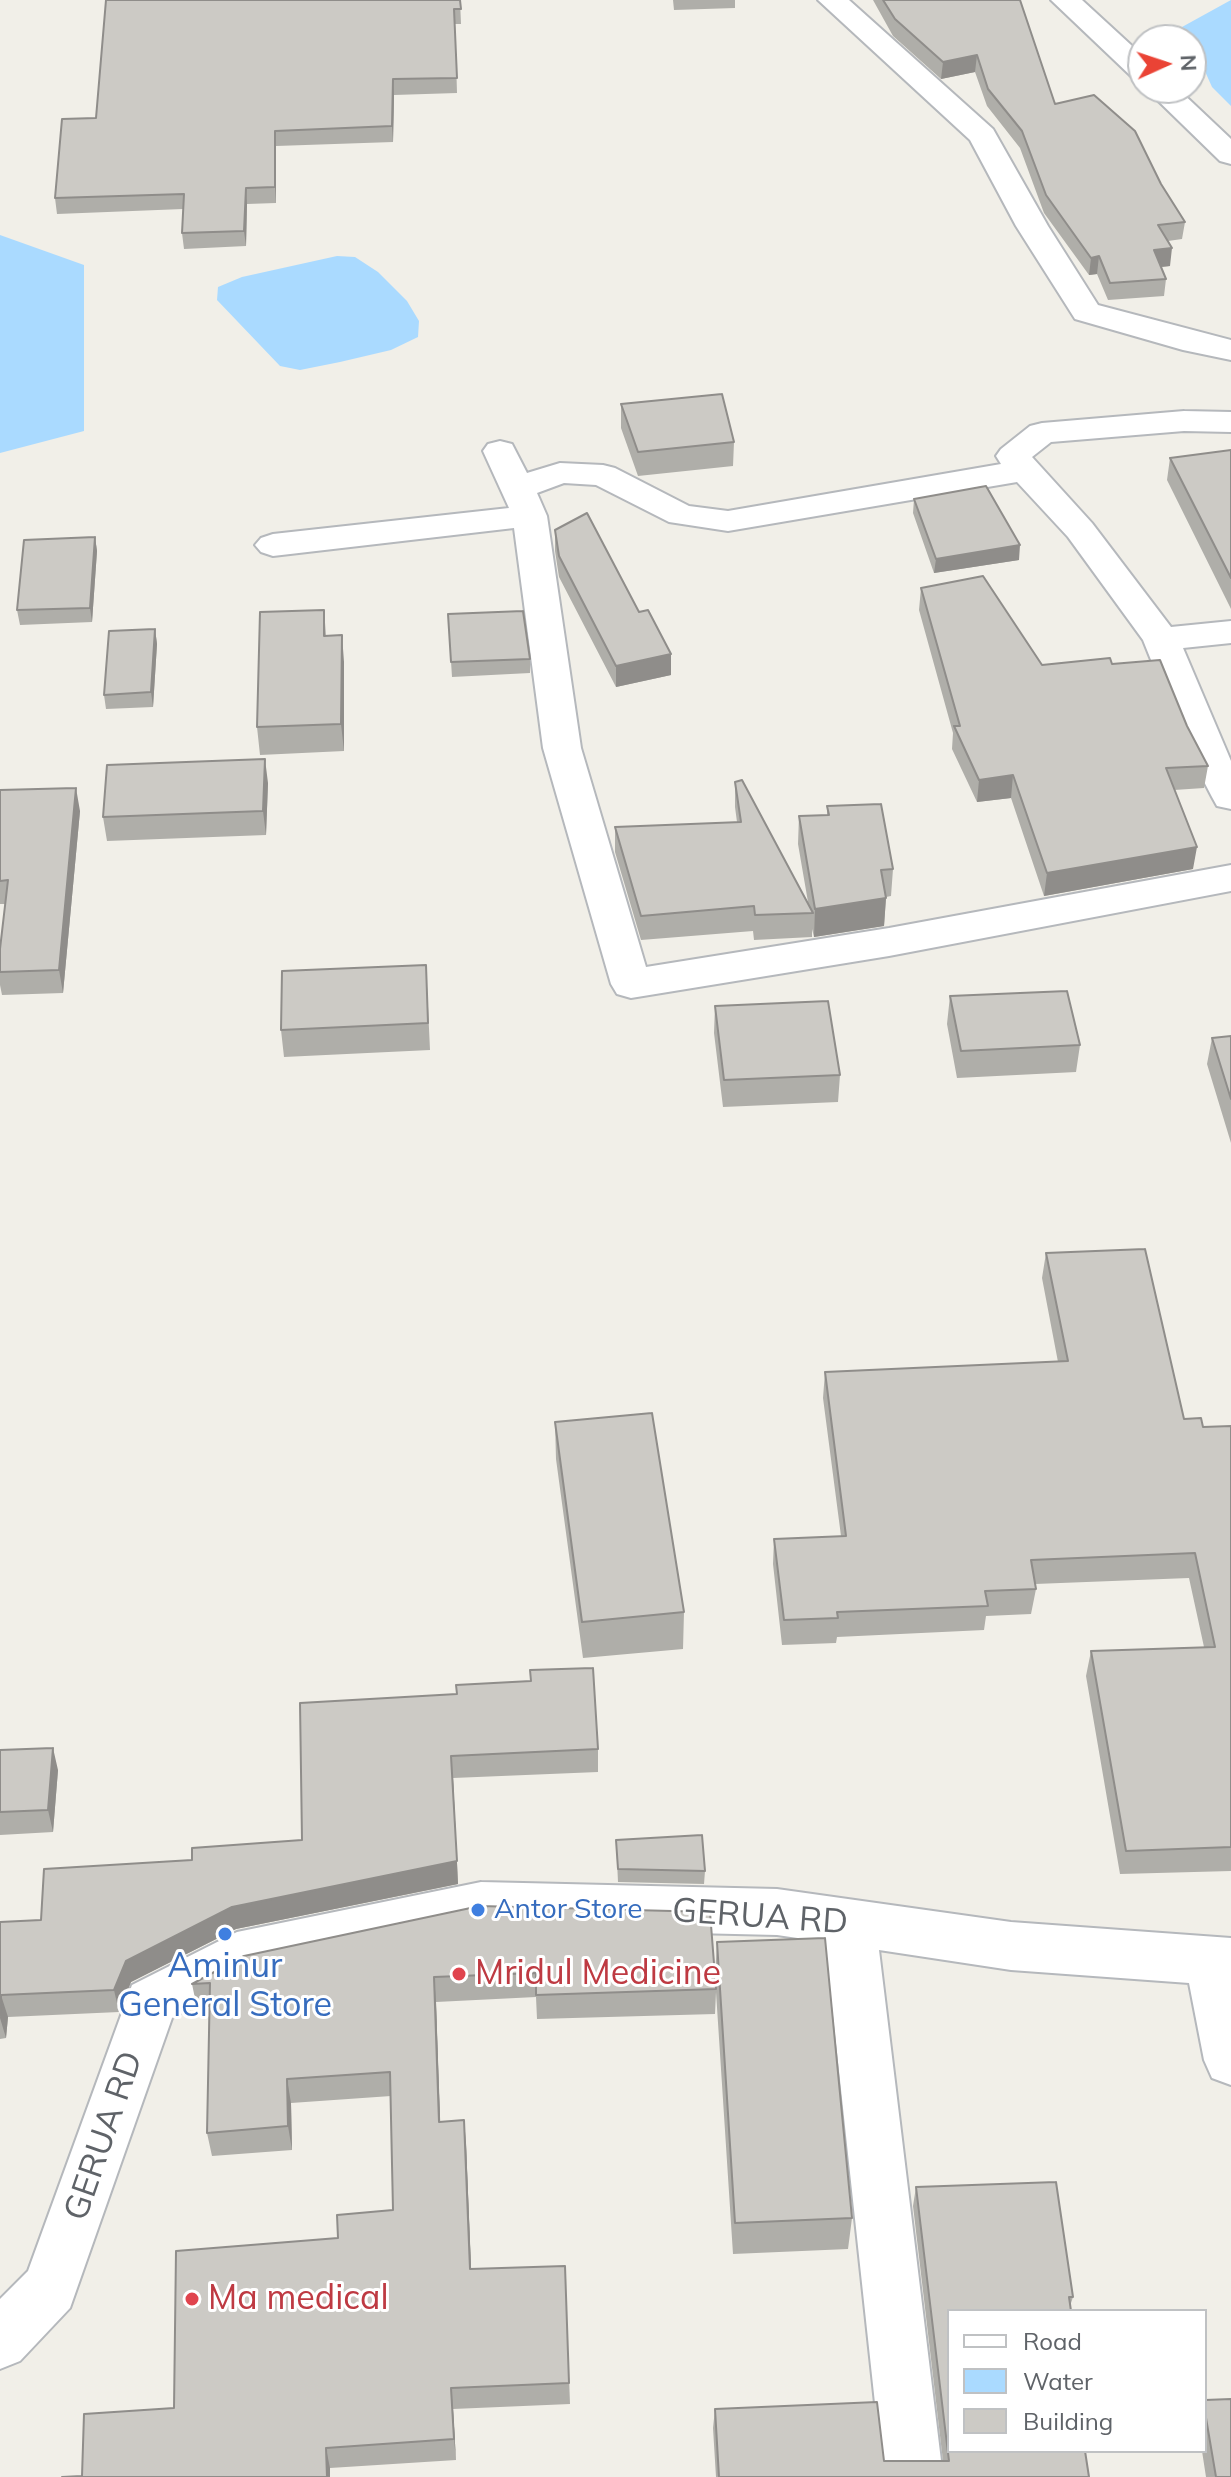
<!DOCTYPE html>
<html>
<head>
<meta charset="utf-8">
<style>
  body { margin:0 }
  #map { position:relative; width:1231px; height:2477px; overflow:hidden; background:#f1efe8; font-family:Mulish,sans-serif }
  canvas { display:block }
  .legend { position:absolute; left:947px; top:2309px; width:260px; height:144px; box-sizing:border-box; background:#fff; border:2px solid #bfc1c3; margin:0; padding:10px 14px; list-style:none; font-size:24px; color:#5f6368 }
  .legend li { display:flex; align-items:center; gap:16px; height:40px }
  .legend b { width:40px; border:2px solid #bfc1c3 }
  .north { position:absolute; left:1127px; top:24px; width:80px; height:80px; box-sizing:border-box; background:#fff; border:2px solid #bfc1c3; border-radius:50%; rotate:87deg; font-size:22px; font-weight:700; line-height:32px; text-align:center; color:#5f6368 }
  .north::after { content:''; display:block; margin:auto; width:28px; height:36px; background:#ea4335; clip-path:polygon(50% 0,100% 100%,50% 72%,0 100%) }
</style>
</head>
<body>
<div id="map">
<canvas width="1231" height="2477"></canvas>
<ul class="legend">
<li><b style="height:10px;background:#fff"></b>Road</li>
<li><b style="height:22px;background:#aadaff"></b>Water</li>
<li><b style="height:22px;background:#cccac5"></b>Building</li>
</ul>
<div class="north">N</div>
</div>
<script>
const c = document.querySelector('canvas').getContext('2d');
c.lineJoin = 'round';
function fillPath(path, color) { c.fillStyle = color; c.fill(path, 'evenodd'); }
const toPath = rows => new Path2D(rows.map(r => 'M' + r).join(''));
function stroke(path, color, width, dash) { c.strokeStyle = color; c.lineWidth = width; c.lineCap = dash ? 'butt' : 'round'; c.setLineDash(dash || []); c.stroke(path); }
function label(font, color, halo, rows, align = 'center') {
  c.font = font + ' Mulish,sans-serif'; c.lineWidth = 6; c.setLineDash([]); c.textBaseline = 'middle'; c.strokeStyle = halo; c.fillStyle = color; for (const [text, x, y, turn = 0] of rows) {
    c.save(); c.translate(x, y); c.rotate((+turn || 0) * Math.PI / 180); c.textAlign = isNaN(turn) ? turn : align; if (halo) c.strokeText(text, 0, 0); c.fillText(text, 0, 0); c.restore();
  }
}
fillPath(toPath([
  [1231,0,1231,106,1212,87,1191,40,1182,27],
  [0,235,84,265,84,431,0,453],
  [337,256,355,257,378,272,407,301,419,321,418,337,391,350,340,362,300,370,280,366,217,300,218,287,242,277]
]), '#aadaff');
const street = toPath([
  [818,0,849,0,993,129,1048,226,1098,305,1231,340,1231,360,1183,350,1075,319,1016,226,970,140,818,0],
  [1051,0,1082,0,1143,56,1143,81,1133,78,1051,0],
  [1145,88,1177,88,1231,139,1231,164,1220,161,1145,88],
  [1184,411,1231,412,1231,432,1184,431,1051,442,1032,457,1092,523,1171,627,1231,621,1231,643,1183,648,1231,761,1231,809,1217,806,1212,797,1186,747,1143,640,1068,537,1017,482,728,531,669,522,596,485,564,483,537,493,547,516,581,748,646,967,889,928,1231,865,1231,891,889,956,631,998,617,994,611,984,543,748,514,528,273,556,261,552,255,545,261,538,273,534,509,508,483,451,488,444,500,441,512,444,527,473,560,463,603,465,615,468,689,506,728,511,1001,464,996,456,1001,449,1030,426,1042,423,1184,411],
  [481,1882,777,1889,1011,1922,1231,1938,1231,2085,1212,2078,1204,2060,1189,1983,1011,1970,879,1950,943,2477,883,2477,825,1942,777,1935,481,1928,247,1978,172,2018,70,2308,20,2361,0,2369,0,2299,28,2271,132,1985,237,1932,481,1882]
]);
stroke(street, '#b5b8bc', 4);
fillPath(street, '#fff');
fillPath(toPath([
  [460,0,461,24,455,24,457,93,394,95,393,142,276,146,276,203,247,204,246,246,184,249,182,233,183,209,57,214,55,198,96,118],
  [673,0,735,0,735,8,674,10],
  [873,0,1020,0,1055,104,1161,184,1185,222,1182,239,1168,241,1170,266,1161,267,1166,279,1164,296,1108,300,1097,274,1089,275,1044,213,1020,148,987,106,975,72,941,79,893,36],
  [621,404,734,442,733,466,638,476,621,428],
  [1231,450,1231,609,1167,480,1170,458],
  [914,499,1019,560,934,573,913,513],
  [555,530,671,675,616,687,559,577,555,551],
  [95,537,97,551,92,622,20,625,17,610],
  [921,588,1042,665,1112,664,1187,726,1208,766,1204,788,1174,790,1193,869,1044,896,1011,798,977,802,952,749,953,733,919,610],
  [324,610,326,635,344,662,344,751,260,755,257,727],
  [448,614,530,659,530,673,452,677],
  [155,629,157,644,153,707,106,709,104,695],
  [735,782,808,902,798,844,799,816,827,815,827,806,893,869,891,896,886,897,884,926,814,937,812,929,812,937,754,940,753,931,641,940,615,852,615,827,737,822,735,807],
  [268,783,266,835,107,841,103,817],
  [0,790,80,811,63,993,2,995,0,985,0,949,5,904,0,904],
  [426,965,430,1050,284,1057,281,1030],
  [950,996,1080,1045,1076,1072,957,1078,947,1024],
  [715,1006,840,1075,838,1102,723,1107,714,1033],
  [1231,1036,1231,1143,1207,1064,1212,1038],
  [1046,1253,1184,1419,1203,1427,1231,1426,1231,1871,1120,1874,1086,1676,1091,1651,1204,1647,1189,1578,1035,1584,1036,1589,1031,1614,986,1616,984,1630,837,1637,836,1643,782,1645,773,1564,774,1539,841,1536,823,1398,825,1372,1058,1362,1042,1278],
  [555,1422,684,1612,683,1649,583,1658,556,1459],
  [300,1703,598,1749,598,1772,453,1778,458,1884,236,1929,131,1982,119,2012,8,2017,6,2038,0,2039,0,1922,41,1920,192,1860,302,1840],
  [0,1750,58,1770,53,1832,0,1835],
  [616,1840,705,1871,704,1884,618,1882],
  [717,1942,852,2218,848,2249,733,2254,716,1992,715,2014,537,2019,536,1997,436,2002,440,2122,466,2143,471,2269,565,2266,570,2404,453,2409,456,2460,330,2468,330,2477,62,2477,82,2476,174,2408,338,2238,393,2210,391,2096,291,2103,292,2150,212,2156,207,2133,209,2007,197,2008,192,1984,244,1956,715,1976],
  [916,2187,1073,2297,1070,2306,949,2311,1089,2477,716,2477,713,2428,715,2409,884,2461,943,2461,913,2206],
  [1205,2400,1231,2477,1206,2477,1202,2451,1205,2451]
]), '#afaea9');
fillPath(toPath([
  [977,55,975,72,941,79,943,62],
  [393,79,394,95,393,142,392,126],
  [275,131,276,146,276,203,275,187],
  [246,188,247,204,246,246,244,231],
  [1172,248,1170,266,1151,268,1154,250],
  [1099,256,1097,274,1089,275,1091,258],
  [95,537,97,551,92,622,90,608],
  [1020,545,1019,560,934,573,936,559],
  [155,629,157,644,153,707,151,692],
  [342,635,344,662,344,751,341,724],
  [671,654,671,675,616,687,616,666],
  [265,759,268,783,266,835,263,811],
  [1013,775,1011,798,977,802,979,780],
  [76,788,80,811,63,993,59,970],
  [1197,847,1193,869,1044,896,1047,873],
  [886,898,884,926,814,937,815,909],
  [53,1748,58,1770,53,1832,48,1810],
  [453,1778,458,1884,236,1929,131,1982,119,2012,114,1990,126,1961],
  [434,1977,436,2002,441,2145,439,2122],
  [1,1995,8,2017,6,2038,0,2018],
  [287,2079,291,2103,292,2150,288,2126],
  [464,2120,466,2143,472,2291,470,2269],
  [451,2388,453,2409,456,2460,454,2439],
  [326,2448,330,2468,330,2477,327,2477]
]), '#8f8d8a');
const building = toPath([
  [106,0,460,0,461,9,454,9,457,78,393,79,392,126,275,131,275,187,246,188,244,231,182,233,184,194,55,198,62,119,96,118,106,0],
  [883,0,1020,0,1055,104,1094,95,1135,131,1161,184,1185,222,1158,225,1172,248,1154,250,1166,279,1110,283,1099,256,1091,258,1046,195,1022,131,988,89,977,55,943,62,895,19,883,0],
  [722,394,734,442,638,452,621,404,722,394],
  [1231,450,1231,578,1170,458,1231,450],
  [986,486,1020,545,936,559,914,499,986,486],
  [587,513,639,612,648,610,671,654,616,666,559,556,555,530,587,513],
  [95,537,90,608,17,610,24,540,95,537],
  [983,576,1042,665,1110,658,1112,664,1160,660,1187,726,1208,766,1166,768,1197,847,1047,873,1013,775,979,780,954,726,960,726,921,588,983,576],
  [324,610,324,636,342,635,341,724,257,727,260,612,324,610],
  [523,611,530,659,451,662,448,614,523,611],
  [155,629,151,692,104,695,109,631,155,629],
  [265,759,263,811,103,817,107,765,265,759],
  [742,780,813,913,755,915,754,906,641,916,615,827,741,822,735,782,742,780],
  [76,788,59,970,0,972,0,949,8,880,0,881,0,790,76,788],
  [881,804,893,869,881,870,886,898,815,909,799,816,829,815,827,806,881,804],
  [426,965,428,1023,281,1030,282,971,426,965],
  [1067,991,1080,1045,961,1051,950,996,1067,991],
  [828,1001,840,1075,724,1080,715,1006,828,1001],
  [1231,1036,1231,1099,1212,1038,1231,1036],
  [1145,1249,1184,1419,1201,1418,1203,1427,1231,1426,1231,1847,1126,1851,1091,1651,1215,1647,1195,1553,1031,1560,1036,1589,985,1591,988,1606,837,1612,838,1618,784,1620,774,1539,846,1536,825,1372,1068,1361,1046,1253,1145,1249],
  [652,1413,684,1612,582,1622,555,1422,652,1413],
  [593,1668,598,1749,451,1756,457,1861,232,1907,126,1961,114,1990,1,1995,0,2015,0,1922,41,1920,44,1869,192,1860,192,1848,302,1840,300,1703,457,1694,456,1685,531,1681,530,1670,593,1668],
  [53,1748,48,1810,0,1812,0,1750,53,1748],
  [702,1835,705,1871,618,1869,616,1840,702,1835],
  [480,1906,710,1912,716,1989,536,1995,536,1973,434,1977,439,2122,464,2120,470,2269,565,2266,569,2383,451,2388,454,2439,326,2448,327,2477,62,2477,82,2476,84,2414,174,2408,176,2251,338,2238,337,2215,393,2210,390,2072,287,2079,288,2126,207,2133,210,1983,192,1984,244,1956,480,1906],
  [825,1938,852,2218,735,2223,717,1942,825,1938],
  [1056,2182,1073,2297,1069,2297,1071,2311,949,2311,949,2451,1085,2451,1089,2477,719,2477,715,2409,877,2402,884,2461,949,2461,916,2187,1056,2182],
  [1231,2399,1231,2477,1216,2477,1205,2412,1205,2400,1231,2399]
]);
fillPath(building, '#cccac5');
stroke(building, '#8f8d8a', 2);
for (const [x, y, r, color] of [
  [478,1910,8,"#3f7fe0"],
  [225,1934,8,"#3f7fe0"],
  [459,1974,8,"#e0444e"],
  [192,2299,8,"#e0444e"]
]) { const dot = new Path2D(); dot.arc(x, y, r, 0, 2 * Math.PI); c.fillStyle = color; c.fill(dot); stroke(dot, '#fff', 3); }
label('28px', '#366cbe', '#fff', [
  ["Antor Store",494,1910]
], 'left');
label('34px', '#5f6368', '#fff', [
  ["GERUA RD",760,1917,4],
  ["GERUA RD",104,2136,-71]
]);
label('34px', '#366cbe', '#fff', [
  ["Aminur",225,1967],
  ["General Store",225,2006]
]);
label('34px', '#be3a42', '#fff', [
  ["Mridul Medicine",475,1974],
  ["Ma medical",208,2299]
], 'left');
</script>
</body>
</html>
